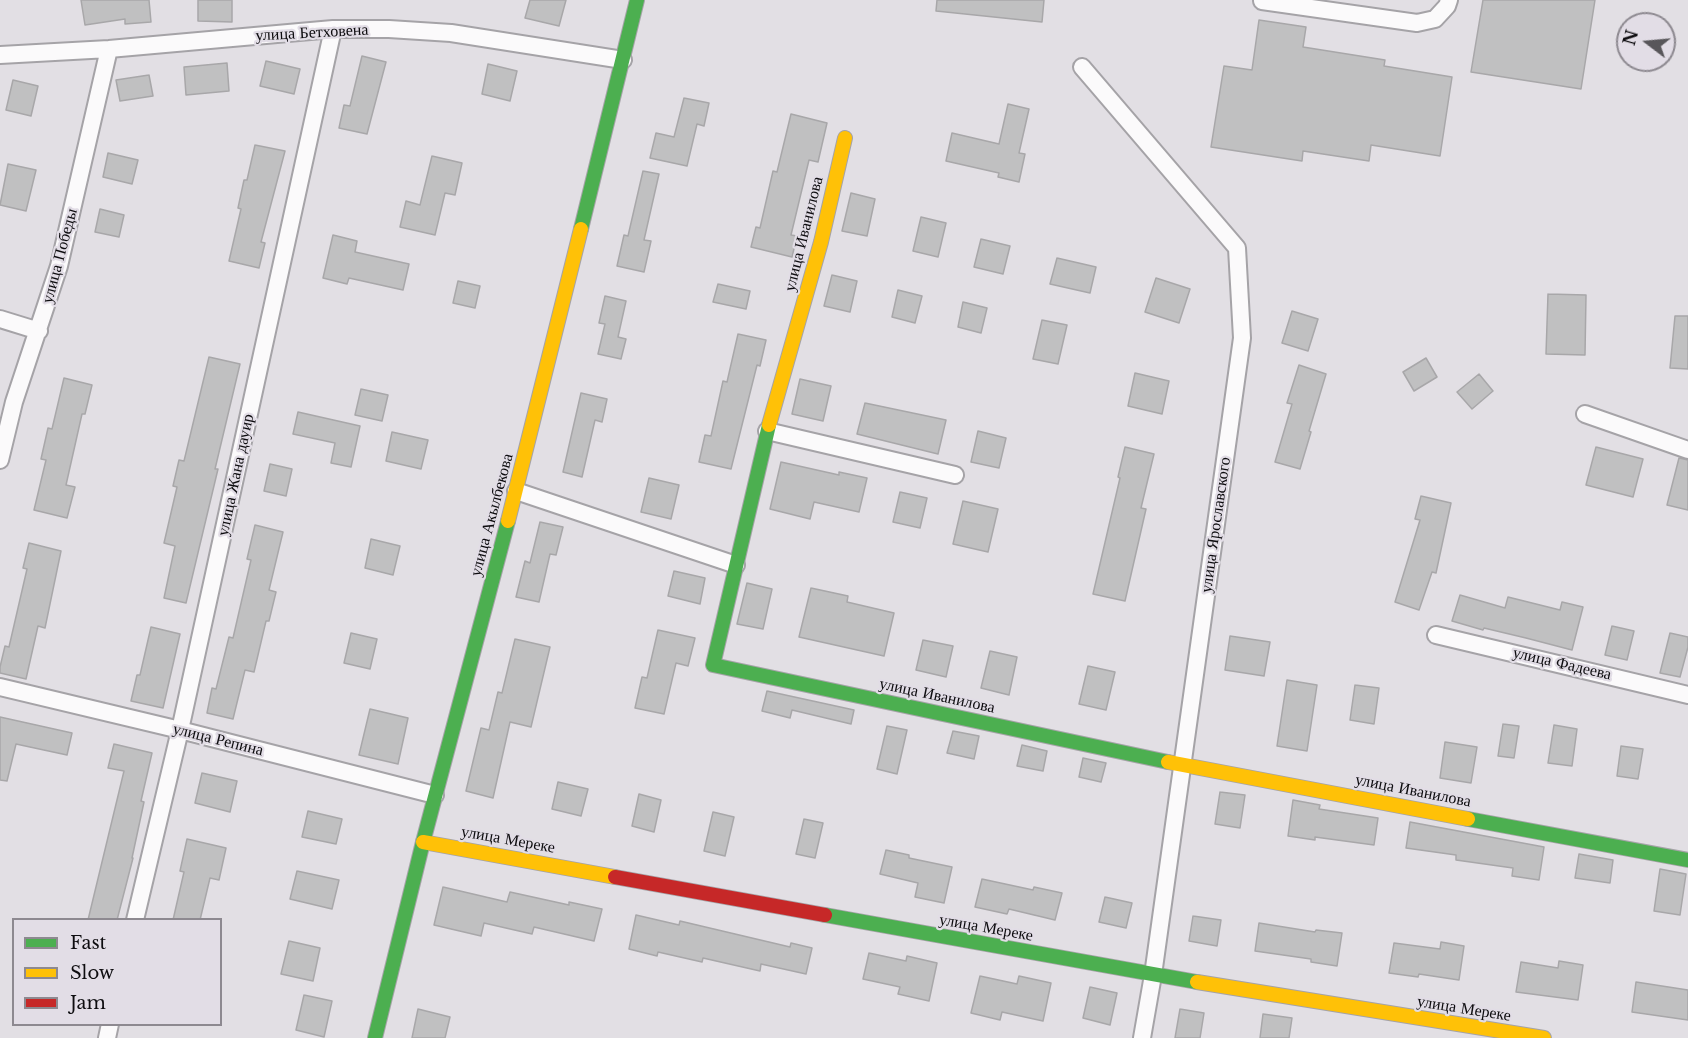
<!DOCTYPE html>
<html>
<head>
<meta charset="utf-8">
<style>
  body { margin:0 }
  #map { position:relative; width:1688px; height:1038px; overflow:hidden; background:#e2dfe4; font-family:"Libre Baskerville",serif }
  canvas { display:block }
  .legend { position:absolute; left:12px; top:918px; width:210px; height:108px; box-sizing:border-box; background:#e2dde6; border:2px solid #8d8990; margin:0; padding:8px 10px; list-style:none; font-size:18px; color:#0d0c0f }
  .legend li { display:flex; align-items:center; gap:12px; height:30px }
  .legend b { width:30px; border:2px solid #8d8990 }
  .north { position:absolute; left:1616px; top:12px; width:60px; height:60px; box-sizing:border-box; background:#e2dde6; border:2px solid #8d8990; border-radius:50%; rotate:286deg; font-size:16px; font-weight:700; line-height:24px; text-align:center; color:#0d0c0f }
  .north::after { content:''; display:block; margin:auto; width:21px; height:27px; background:#58565a; clip-path:polygon(50% 0,100% 100%,50% 72%,0 100%) }
</style>
</head>
<body>
<div id="map">
<canvas width="1688" height="1038"></canvas>
<ul class="legend">
<li><b style="height:8px;background:#4caf50"></b>Fast</li>
<li><b style="height:8px;background:#ffc107"></b>Slow</li>
<li><b style="height:8px;background:#c62828"></b>Jam</li>
</ul>
<div class="north">N</div>
</div>
<script>
const c = document.querySelector('canvas').getContext('2d');
c.lineJoin = 'round';
function fillPath(path, color) { c.fillStyle = color; c.fill(path, 'evenodd'); }
const toPath = rows => new Path2D(rows.map(r => 'M' + r).join(''));
function stroke(path, color, width, dash) { c.strokeStyle = color; c.lineWidth = width; c.lineCap = dash ? 'butt' : 'round'; c.setLineDash(dash || []); c.stroke(path); }
function label(font, color, halo, rows, align = 'center') {
  c.font = font + ' "Libre Baskerville",serif'; c.lineWidth = 4.5; c.setLineDash([]); c.textBaseline = 'middle'; c.strokeStyle = halo; c.fillStyle = color; for (const [text, x, y, turn = 0] of rows) {
    c.save(); c.translate(x, y); c.rotate((+turn || 0) * Math.PI / 180); c.textAlign = isNaN(turn) ? turn : align; if (halo) c.strokeText(text, 0, 0); c.fillText(text, 0, 0); c.restore();
  }
}
const building = toPath([
  [81,0,149,0,151,22,125,24,125,19,85,25,81,0],
  [198,0,232,0,232,22,198,21,198,0],
  [530,0,566,0,559,26,525,18,530,0],
  [937,0,1044,0,1042,22,936,11,937,0],
  [1483,0,1595,0,1581,89,1471,72,1483,0],
  [1259,20,1306,27,1303,47,1385,60,1384,66,1452,77,1440,156,1371,145,1369,161,1303,151,1302,161,1211,147,1224,66,1252,70,1259,20],
  [362,56,386,62,367,134,339,128,344,105,350,106,362,56],
  [266,61,300,69,294,94,260,86,266,61],
  [227,63,229,91,186,95,184,67,227,63],
  [488,64,517,71,510,101,482,94,488,64],
  [149,75,153,96,120,101,116,80,149,75],
  [13,80,38,86,31,116,6,110,13,80],
  [684,98,709,103,704,126,697,124,687,166,650,158,656,133,674,137,684,98],
  [1008,104,1029,109,1019,153,1025,154,1019,182,998,177,999,173,946,161,952,133,999,144,1008,104],
  [791,114,827,123,818,162,809,160,791,235,797,236,792,257,751,247,756,227,760,228,773,171,777,172,791,114],
  [255,145,285,151,261,242,265,243,259,268,229,261,241,209,238,208,244,180,247,180,255,145],
  [108,153,138,160,132,184,103,177,108,153],
  [432,156,462,163,455,195,445,193,435,235,400,227,406,201,420,205,432,156],
  [8,164,36,170,26,211,0,205,8,164],
  [643,171,659,174,644,240,651,241,644,272,617,266,624,235,628,236,643,171],
  [851,193,875,199,867,236,842,231,851,193],
  [100,209,124,215,119,237,95,232,100,209],
  [921,217,946,223,938,257,913,251,921,217],
  [333,235,357,241,355,252,409,264,403,290,349,278,347,284,323,278,333,235],
  [981,239,1010,246,1003,274,974,267,981,239],
  [1057,258,1096,267,1090,293,1050,284,1057,258],
  [832,275,857,281,850,312,824,306,832,275],
  [1156,278,1190,289,1179,323,1145,312,1156,278],
  [458,281,480,286,475,308,453,303,458,281],
  [718,284,750,291,746,309,713,302,718,284],
  [898,290,922,296,915,323,892,317,898,290],
  [1548,294,1586,295,1585,355,1546,354,1548,294],
  [605,296,626,301,618,337,626,339,621,359,598,354,605,324,599,323,605,296],
  [963,302,987,308,981,333,958,327,963,302],
  [1292,311,1318,319,1308,351,1282,343,1292,311],
  [1675,316,1688,316,1688,369,1670,368,1675,316],
  [1042,320,1067,325,1058,364,1033,359,1042,320],
  [738,334,766,340,760,366,757,365,731,469,699,462,705,435,711,436,723,381,727,382,738,334],
  [209,357,240,364,215,469,218,469,186,603,164,598,175,546,164,543,177,487,173,486,179,460,184,461,209,357],
  [1426,358,1437,377,1414,391,1403,372,1426,358],
  [1299,365,1326,374,1309,431,1311,432,1300,469,1275,462,1292,404,1287,403,1299,365],
  [1135,373,1169,381,1162,414,1128,406,1135,373],
  [1479,374,1493,391,1472,409,1457,392,1479,374],
  [64,378,92,385,85,414,82,414,66,485,75,487,67,518,34,510,46,460,41,459,48,428,52,429,64,378],
  [800,379,831,386,823,421,792,414,800,379],
  [361,389,388,395,382,421,355,415,361,389],
  [581,393,607,399,602,422,595,420,582,477,563,472,581,393],
  [865,403,946,420,938,454,857,434,865,403],
  [298,412,360,426,351,467,331,463,335,443,293,434,298,412],
  [978,431,1006,438,999,468,971,462,978,431],
  [392,432,428,440,421,469,386,461,392,432],
  [1125,447,1154,454,1141,508,1146,509,1125,601,1093,594,1120,478,1118,477,1125,447],
  [1596,447,1643,459,1633,497,1586,485,1596,447],
  [1679,458,1688,460,1688,510,1667,505,1679,458],
  [781,462,839,475,839,472,867,478,859,512,814,502,810,519,770,509,781,462],
  [270,464,292,469,286,496,264,491,270,464],
  [649,478,679,485,671,519,641,512,649,478],
  [900,492,927,498,920,528,893,522,900,492],
  [1421,496,1451,503,1436,573,1432,572,1419,610,1395,602,1420,520,1415,519,1421,496],
  [963,501,998,509,988,552,953,544,963,501],
  [540,522,563,527,556,555,550,554,539,602,516,597,525,561,530,563,540,522],
  [255,525,283,532,269,590,276,592,269,621,266,621,254,672,245,670,233,719,207,713,212,688,216,689,229,637,233,638,251,560,247,559,255,525],
  [371,539,400,546,393,575,365,568,371,539],
  [29,543,61,551,45,628,38,626,26,679,0,673,0,667,5,646,9,647,27,569,23,568,29,543],
  [674,571,705,578,700,604,668,596,674,571],
  [747,583,772,589,763,629,737,624,747,583],
  [811,588,848,596,847,602,894,613,884,656,799,637,811,588],
  [1460,595,1505,608,1508,597,1560,610,1562,602,1583,607,1572,650,1526,638,1484,628,1483,630,1452,621,1460,595],
  [1612,626,1634,631,1627,660,1605,655,1612,626],
  [151,627,180,634,163,708,131,701,137,675,140,675,151,627],
  [658,630,695,638,688,666,676,663,664,714,635,708,642,677,647,678,658,630],
  [351,633,377,639,370,669,344,663,351,633],
  [1670,633,1688,637,1688,647,1680,677,1660,673,1670,633],
  [1230,636,1270,642,1264,676,1225,670,1230,636],
  [515,639,550,647,531,727,510,722,493,798,466,791,481,728,489,730,498,692,502,693,515,639],
  [923,640,953,646,946,677,916,670,923,640],
  [990,651,1017,657,1009,695,981,688,990,651],
  [1088,666,1115,672,1106,710,1079,704,1088,666],
  [1287,680,1317,685,1307,751,1277,746,1287,680],
  [1355,685,1379,688,1374,724,1350,720,1355,685],
  [767,691,854,710,851,724,792,710,790,718,762,711,767,691],
  [370,709,408,718,398,764,359,755,370,709],
  [0,717,72,733,67,755,16,744,7,781,0,780,0,717],
  [1503,724,1519,726,1514,758,1498,756,1503,724],
  [1554,725,1577,729,1572,766,1548,763,1554,725],
  [887,726,907,730,897,774,877,769,887,726],
  [953,731,979,736,974,759,947,753,953,731],
  [1445,742,1477,747,1471,783,1440,778,1445,742],
  [114,744,152,753,141,801,144,802,132,858,133,858,117,920,88,920,124,771,108,768,114,744],
  [1022,745,1047,751,1043,771,1017,766,1022,745],
  [1621,746,1643,749,1638,779,1617,776,1621,746],
  [1083,758,1106,763,1101,782,1079,777,1083,758],
  [202,773,237,781,230,812,195,803,202,773],
  [558,782,588,789,581,816,552,809,558,782],
  [1220,792,1245,795,1240,828,1215,824,1220,792],
  [639,794,661,800,654,832,632,826,639,794],
  [1293,800,1320,805,1319,809,1378,818,1374,845,1315,837,1315,840,1288,836,1293,800],
  [308,811,342,819,336,844,302,837,308,811],
  [713,812,734,817,725,856,704,851,713,812],
  [804,819,823,823,815,858,796,854,804,819],
  [1410,822,1544,847,1539,880,1512,876,1513,868,1456,860,1456,855,1406,848,1410,822],
  [187,839,226,848,219,880,210,878,200,920,173,920,184,872,180,871,187,839],
  [886,850,909,855,909,858,952,867,944,903,915,897,918,883,880,874,886,850],
  [1579,854,1613,860,1610,883,1575,878,1579,854],
  [1660,869,1686,874,1680,915,1654,911,1660,869],
  [297,871,339,880,332,909,290,899,297,871],
  [982,879,1033,890,1034,887,1062,893,1055,920,1009,909,1007,914,975,907,982,879],
  [443,887,507,902,510,892,569,905,569,902,602,909,594,941,534,927,532,934,484,923,481,936,434,925,443,887],
  [1105,897,1132,903,1126,928,1099,922,1105,897],
  [636,915,679,925,680,921,790,947,791,943,812,948,806,974,761,964,760,971,703,958,702,962,658,952,657,956,629,949,636,915],
  [1193,916,1221,920,1217,946,1189,941,1193,916],
  [1259,923,1315,932,1316,930,1342,933,1337,966,1311,962,1311,959,1255,951,1259,923],
  [289,941,320,948,313,981,281,974,289,941],
  [1441,942,1464,946,1459,980,1419,974,1418,977,1389,973,1394,943,1440,949,1441,942],
  [869,953,906,961,907,956,937,963,929,1001,898,994,900,987,863,979,869,953],
  [1559,961,1583,965,1578,1000,1516,992,1521,962,1558,968,1559,961],
  [980,976,1017,984,1019,976,1051,983,1043,1021,1002,1012,1000,1020,971,1013,980,976],
  [1636,982,1688,990,1688,1020,1632,1012,1636,982],
  [1090,987,1117,993,1110,1025,1083,1018,1090,987],
  [304,995,332,1001,324,1037,296,1030,304,995],
  [418,1009,450,1017,445,1038,412,1038,418,1009],
  [1180,1009,1204,1013,1200,1038,1175,1038,1180,1009],
  [1263,1014,1292,1018,1289,1038,1260,1038,1263,1014]
]);
fillPath(building, '#c0c0c1');
stroke(building, '#a8a7a9', 1.5);
const street = toPath([
  [1262,1,1417,23,1435,19,1447,6,1449,0],
  [0,55,109,49,333,29,389,29,451,33,623,60],
  [1082,67,1237,248,1242,338,1153,975,1142,1038],
  [0,319,39,331],
  [1585,414,1688,450],
  [767,431,955,475],
  [0,460,14,402,59,266,109,49],
  [516,491,736,565],
  [1436,635,1688,695],
  [0,687,180,730,435,795],
  [135,920,180,730,333,29],
  [107,1038,110,1024]
]);
const fast = toPath([
  [581,229,637,0],
  [769,425,713,665,1168,762],
  [1468,819,1688,860],
  [825,915,1197,982],
  [375,1038,423,842,508,521]
]);
const slow = toPath([
  [769,425,821,242,845,138],
  [508,521,581,229],
  [1168,762,1468,819],
  [423,842,615,877],
  [1197,982,1544,1038]
]);
const jam = toPath([
  [615,877,825,915]
]);
stroke(street, '#a5a3a7', 20);
stroke(fast, '#a5a3a7', 16);
stroke(slow, '#a5a3a7', 16);
stroke(jam, '#a5a3a7', 16);
stroke(street, '#fbfafb', 16);
stroke(fast, '#4caf50', 14);
stroke(slow, '#ffc107', 14);
stroke(jam, '#c62828', 14);
label('16px', '#0d0c0f', '#e2dde6', [
  ["улица Бетховена",312,33,-3],
  ["улица Иванилова",804,234,-76],
  ["улица Победы",60,256,-75],
  ["улица Жана дауир",236,475,-78],
  ["улица Акылбекова",492,515,-75],
  ["улица Ярославского",1216,525,-82],
  ["улица Фадеева",1562,664,13],
  ["улица Иванилова",937,696,12],
  ["улица Репина",218,740,14],
  ["улица Иванилова",1413,791,11],
  ["улица Мереке",508,840,10],
  ["улица Мереке",986,928,10],
  ["улица Мереке",1464,1009,9]
]);
</script>
</body>
</html>
